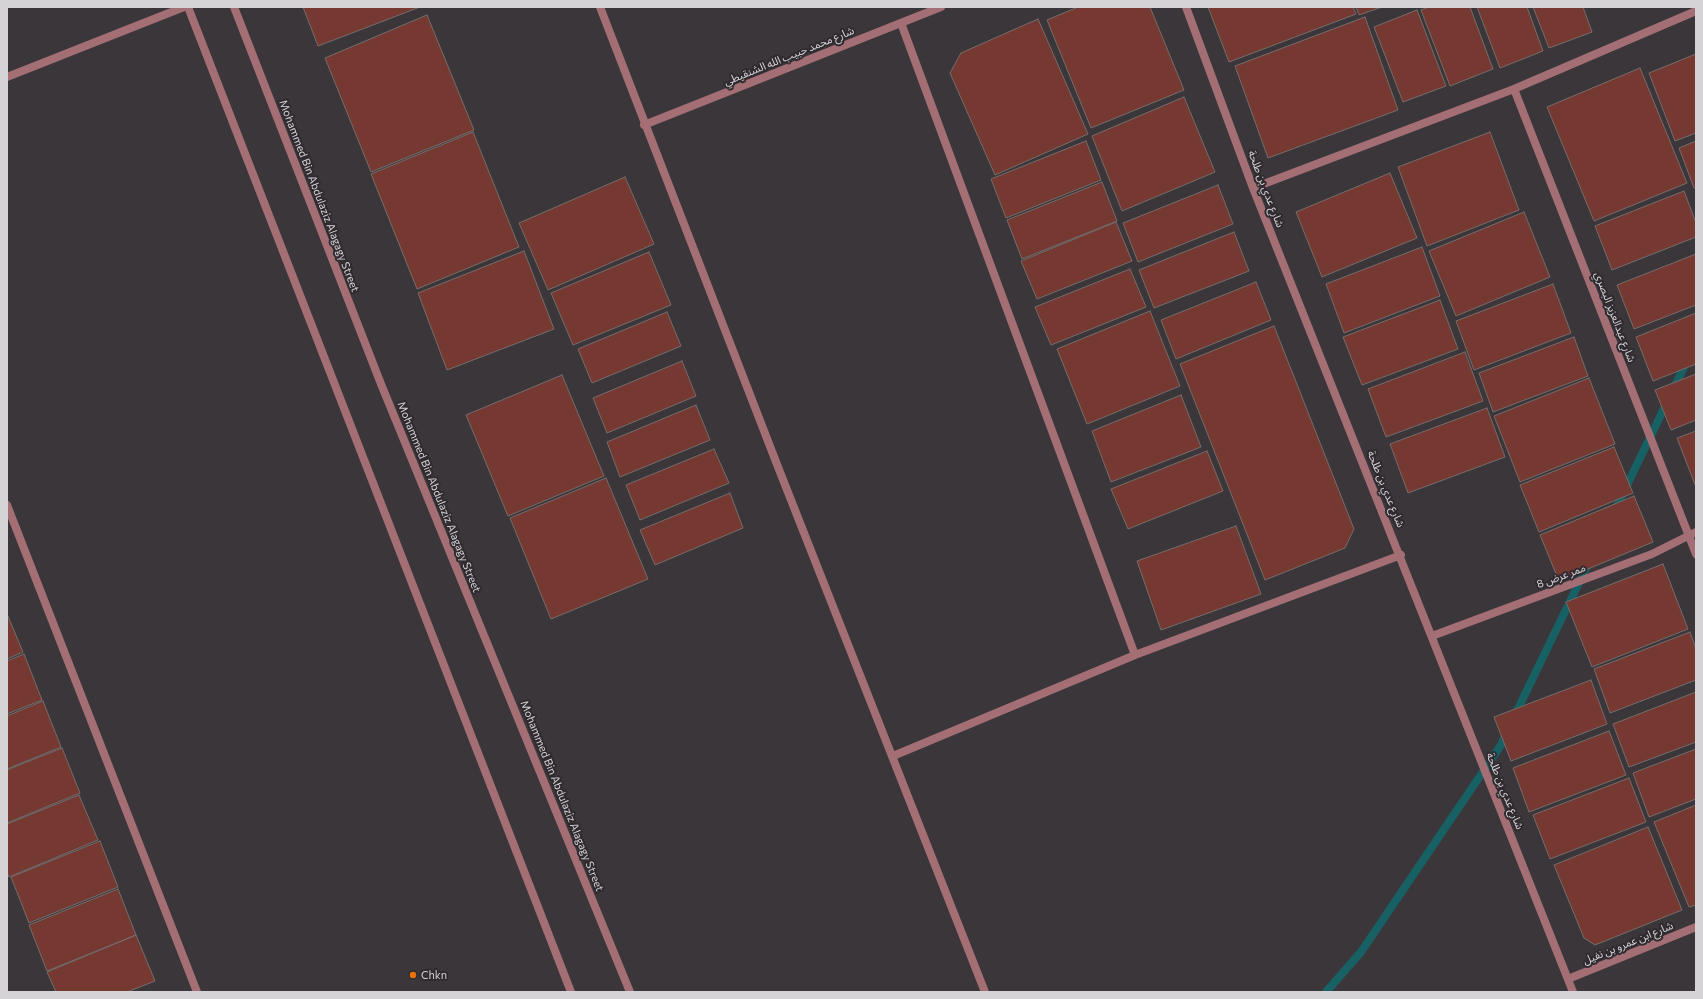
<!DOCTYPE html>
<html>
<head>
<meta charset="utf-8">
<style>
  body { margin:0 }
  #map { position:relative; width:1703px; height:999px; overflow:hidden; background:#3b363a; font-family:Commissioner,sans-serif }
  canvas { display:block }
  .frame { position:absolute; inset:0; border:8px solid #d6d3d6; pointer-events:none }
</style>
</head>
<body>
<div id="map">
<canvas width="1703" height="999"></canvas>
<div class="frame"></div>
</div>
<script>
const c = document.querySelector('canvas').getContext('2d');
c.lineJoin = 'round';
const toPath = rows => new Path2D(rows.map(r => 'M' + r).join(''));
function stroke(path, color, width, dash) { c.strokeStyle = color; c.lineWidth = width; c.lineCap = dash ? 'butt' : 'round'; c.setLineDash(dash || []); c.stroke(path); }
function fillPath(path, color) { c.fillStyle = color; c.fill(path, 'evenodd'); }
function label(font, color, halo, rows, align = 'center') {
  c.font = font + ' Commissioner,"Noto Sans Arabic",sans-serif'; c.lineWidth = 4; c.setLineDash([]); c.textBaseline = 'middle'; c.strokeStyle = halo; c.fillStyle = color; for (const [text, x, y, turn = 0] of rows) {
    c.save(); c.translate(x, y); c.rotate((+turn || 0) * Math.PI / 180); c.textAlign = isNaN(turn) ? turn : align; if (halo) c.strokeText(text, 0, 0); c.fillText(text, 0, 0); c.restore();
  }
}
stroke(toPath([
  [1614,512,1696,342],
  [1514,717,1590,560],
  [1326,992,1361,952,1501,745,1507,731]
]), '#176164', 8);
const building = toPath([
  [303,7,420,7,318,46,303,7],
  [1078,7,1150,7,1184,90,1091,128,1047,20,1078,7],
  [1208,7,1353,7,1356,14,1229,62,1208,7],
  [1356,7,1382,7,1359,15,1356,7],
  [1429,7,1470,7,1493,69,1450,86,1421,10,1429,7],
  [1477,7,1527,7,1543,51,1500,68,1477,7],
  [1533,7,1583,7,1592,32,1549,48,1533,7],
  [1417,10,1446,86,1403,102,1374,27,1417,10],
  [427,15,474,130,371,172,325,58,427,15],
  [1365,17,1398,110,1268,158,1235,66,1365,17],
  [1038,19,1088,134,995,175,950,73,961,53,1038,19],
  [1696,54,1696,133,1675,141,1649,73,1696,54],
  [1640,68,1687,183,1594,221,1547,107,1640,68],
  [1184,97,1215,172,1122,211,1092,136,1184,97],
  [473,132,519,247,417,289,371,174,473,132],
  [1490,132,1519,210,1427,246,1398,167,1490,132],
  [1086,141,1101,180,1006,218,991,179,1086,141],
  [1696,141,1696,188,1694,188,1679,148,1696,141],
  [1390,173,1417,238,1322,277,1296,212,1390,173],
  [625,177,654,244,548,290,519,223,625,177],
  [1102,182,1117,221,1022,259,1007,220,1102,182],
  [1218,185,1233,224,1138,262,1123,223,1218,185],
  [1684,191,1696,223,1696,237,1612,270,1595,226,1684,191],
  [1524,212,1550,277,1456,316,1429,251,1524,212],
  [1116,222,1132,261,1037,299,1021,261,1116,222],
  [1234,232,1249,271,1154,308,1139,270,1234,232],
  [1422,247,1440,296,1344,333,1326,284,1422,247],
  [524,251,554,329,447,370,418,293,524,251],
  [649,252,671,305,573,345,551,293,649,252],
  [1696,254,1696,305,1634,329,1617,285,1696,254],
  [1130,269,1146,307,1051,345,1035,307,1130,269],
  [1256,282,1271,320,1176,359,1161,320,1256,282],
  [1553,284,1571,333,1474,370,1456,321,1553,284],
  [1440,300,1458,349,1362,385,1343,337,1440,300],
  [1150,311,1180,386,1087,424,1057,349,1150,311],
  [667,312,681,346,592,383,578,349,667,312],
  [1696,313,1696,364,1653,381,1636,337,1696,313],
  [1274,326,1354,529,1345,548,1265,580,1180,364,1274,326],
  [1574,337,1588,376,1493,412,1479,373,1574,337],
  [1465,352,1483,401,1386,437,1368,389,1465,352],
  [682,361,696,396,607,433,593,398,682,361],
  [1696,374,1696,420,1671,430,1655,390,1696,374],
  [562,375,604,476,508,516,466,415,562,375],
  [1589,378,1615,444,1520,482,1494,416,1589,378],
  [1181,395,1201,447,1111,482,1092,431,1181,395],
  [696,405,710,440,620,477,607,442,696,405],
  [1487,408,1505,457,1408,493,1390,444,1487,408],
  [1696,431,1696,487,1677,438,1696,431],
  [1614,447,1633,493,1539,532,1520,485,1614,447],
  [714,449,729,483,640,520,626,485,714,449],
  [1207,451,1223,491,1128,529,1111,489,1207,451],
  [606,478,648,579,551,619,510,518,606,478],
  [730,493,743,528,655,565,640,530,730,493],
  [1634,496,1653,542,1559,581,1540,535,1634,496],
  [1236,526,1261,594,1161,630,1137,561,1236,526],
  [1663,564,1688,629,1592,667,1566,602,1663,564],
  [7,614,23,652,7,659,7,614],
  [1690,632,1696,649,1696,680,1610,713,1594,669,1690,632],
  [24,654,42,700,7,714,7,661,24,654],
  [1591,680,1607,724,1511,761,1494,717,1591,680],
  [1696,692,1696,742,1629,767,1613,724,1696,692],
  [43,701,61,747,7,769,7,716,43,701],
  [1609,731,1626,775,1529,812,1513,768,1609,731],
  [62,748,80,793,7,823,7,770,62,748],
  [1696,749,1696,799,1649,817,1633,773,1696,749],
  [1629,778,1646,822,1550,859,1533,815,1629,778],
  [79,795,98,840,9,877,7,872,7,824,79,795],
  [1696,805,1696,905,1689,907,1654,822,1696,805],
  [1648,827,1682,910,1595,945,1584,938,1554,865,1648,827],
  [100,841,118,887,29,923,11,877,100,841],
  [118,889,136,935,47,971,29,925,118,889],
  [136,935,155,981,127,992,56,992,47,972,136,935]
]);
fillPath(building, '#753932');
stroke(building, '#756d6c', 1);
stroke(toPath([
  [600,7,778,467,985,992],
  [1186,7,1253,188,1573,992],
  [901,23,1135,655],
  [7,77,184,7],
  [1514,89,1696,554],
  [644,125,941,7],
  [1253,188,1514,89,1696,11],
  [7,505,197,992],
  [1432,636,1652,554,1696,532],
  [893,756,1135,655,1401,555],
  [1568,979,1696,927]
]), '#a36f75', 8);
stroke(toPath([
  [188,7,571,992],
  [234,7,381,384,630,992]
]), '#a36f75', 8);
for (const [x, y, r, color] of [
  [413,975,4,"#e8710a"]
]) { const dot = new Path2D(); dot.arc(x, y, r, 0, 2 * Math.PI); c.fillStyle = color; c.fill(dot); stroke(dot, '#302b30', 1.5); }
label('11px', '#d6d3d6', '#302b30', [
  ["شارع محمد حبيب الله الشنقيطي",789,56,-22],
  ["شارع عدي بن طلحة",1266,189,69],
  ["Mohammed Bin Abdulaziz Alagagy Street",319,196,69],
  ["شارع عبدالعزيز البصري",1615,317,69],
  ["شارع عدي بن طلحة",1386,489,68],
  ["Mohammed Bin Abdulaziz Alagagy Street",439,497,68],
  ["ممر عرض 8",1561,576,-20],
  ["شارع عدي بن طلحة",1505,791,68],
  ["Mohammed Bin Abdulaziz Alagagy Street",562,796,68],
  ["شارع ابن عمرو بن نفيل",1628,943,-22]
]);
label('11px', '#d6d3d6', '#302b30', [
  ["Chkn",421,975]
], 'left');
</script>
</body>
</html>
